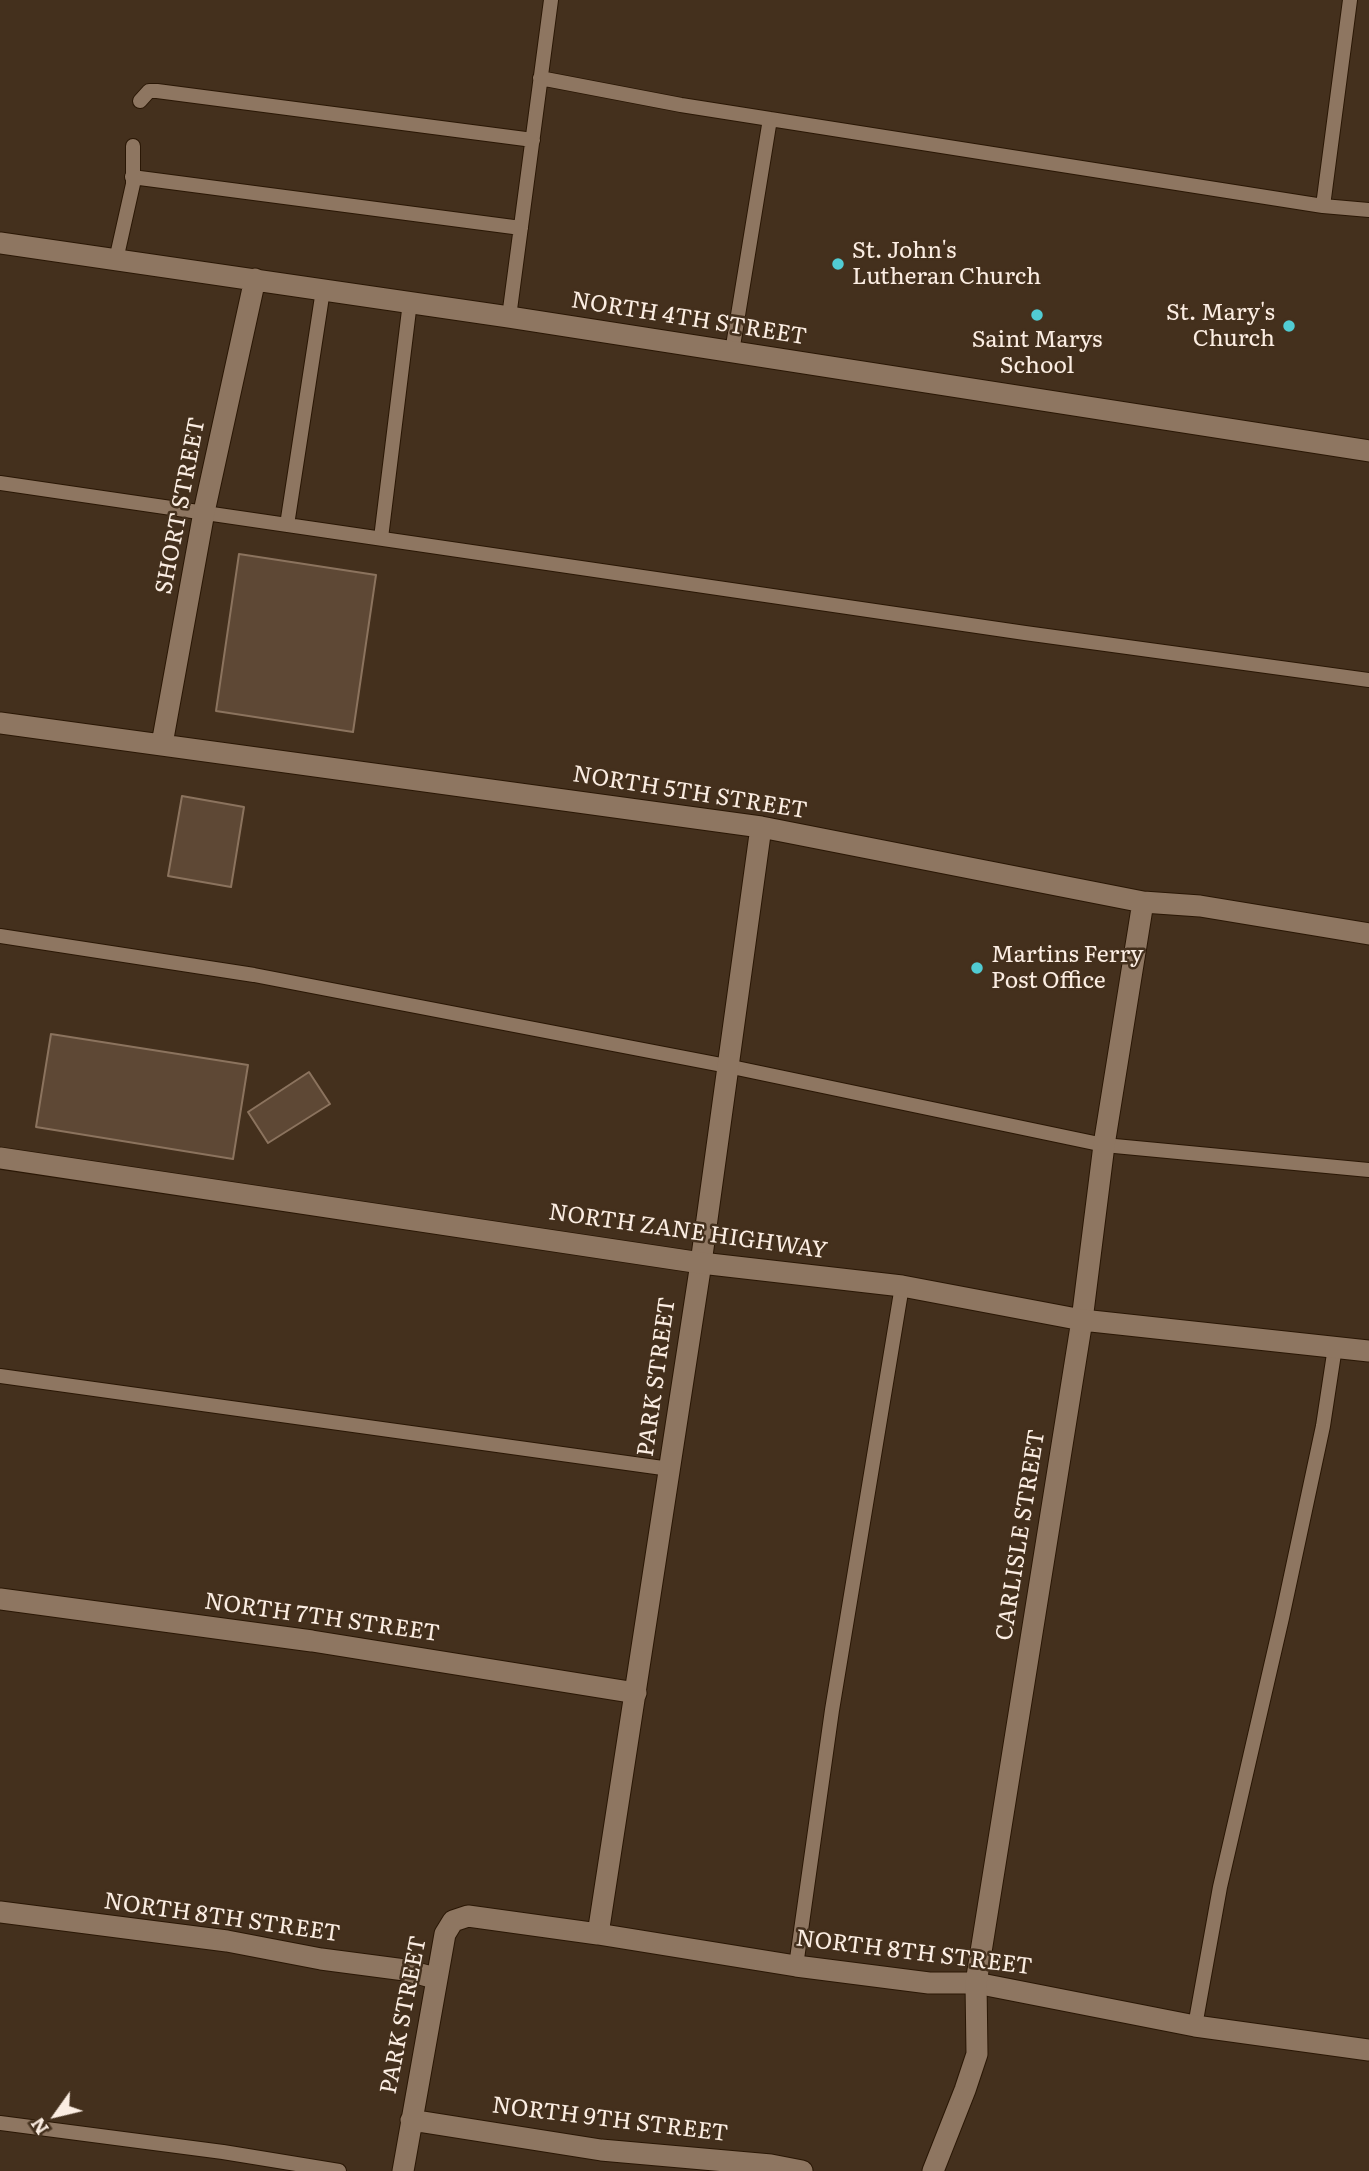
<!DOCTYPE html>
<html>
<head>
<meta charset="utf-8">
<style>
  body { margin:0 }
  #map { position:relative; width:1369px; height:2171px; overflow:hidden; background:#44301d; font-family:Literata,serif }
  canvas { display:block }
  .north { position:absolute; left:21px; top:2080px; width:70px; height:70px; -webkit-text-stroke:5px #44301d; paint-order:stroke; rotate:236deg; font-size:19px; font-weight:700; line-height:28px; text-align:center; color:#fbede2 }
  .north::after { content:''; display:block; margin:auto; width:24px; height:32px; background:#fbede2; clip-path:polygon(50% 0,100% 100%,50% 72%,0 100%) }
</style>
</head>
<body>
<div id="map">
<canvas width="1369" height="2171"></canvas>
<div class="north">N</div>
</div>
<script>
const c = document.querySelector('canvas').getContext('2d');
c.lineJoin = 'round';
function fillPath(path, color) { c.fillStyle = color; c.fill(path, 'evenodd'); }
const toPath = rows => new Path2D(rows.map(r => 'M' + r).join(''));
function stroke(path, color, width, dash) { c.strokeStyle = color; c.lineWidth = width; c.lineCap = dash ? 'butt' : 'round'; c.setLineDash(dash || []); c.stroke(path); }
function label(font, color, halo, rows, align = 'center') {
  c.font = font + ' Literata,serif'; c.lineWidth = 5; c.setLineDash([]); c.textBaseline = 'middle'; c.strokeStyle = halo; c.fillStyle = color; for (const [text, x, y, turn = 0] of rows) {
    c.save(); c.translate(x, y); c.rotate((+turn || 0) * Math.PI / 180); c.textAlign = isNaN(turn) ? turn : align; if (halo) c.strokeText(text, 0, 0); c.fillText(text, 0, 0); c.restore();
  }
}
const building = toPath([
  [239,554,376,575,353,732,216,711,239,554],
  [182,796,244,807,231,887,168,876,182,796],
  [51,1034,248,1065,233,1159,36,1127,51,1034],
  [309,1072,330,1104,268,1143,248,1112,309,1072]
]);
fillPath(building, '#5e4835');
stroke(building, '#8b735e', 2);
const lane = toPath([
  [540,78,681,105,1323,206,1369,210],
  [140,101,149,91,157,91,533,140],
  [132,177,521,228],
  [1323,206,1350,0],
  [116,260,133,184,133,146],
  [509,317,551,0],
  [732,352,770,119],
  [0,483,1025,633,1369,680],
  [287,525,323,290],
  [381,538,410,302],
  [0,936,254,975,727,1066,1104,1145,1369,1170],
  [0,1376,670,1469],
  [796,1966,832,1710,902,1286],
  [1195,2026,1220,1887,1282,1618,1323,1426,1335,1347],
  [0,2123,223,2152,339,2171]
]);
const street = toPath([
  [0,243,509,317,1369,451],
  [0,723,761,827,1143,902,1200,906,1369,934],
  [162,744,204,512,255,279],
  [1082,1320,1104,1145,1143,902],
  [0,1599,312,1641,636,1693],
  [0,1912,227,1941,321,1959,405,1970,435,1978],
  [598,1934,701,1263,761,827],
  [411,2120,601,2150,771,2165,802,2171],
  [403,2171,445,1934,453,1921,468,1916,598,1934,796,1966,929,1983,976,1983,1195,2026,1369,2050]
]);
const secondary = toPath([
  [0,1158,701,1263,902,1286,1082,1320,1369,1351],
  [933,2171,965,2090,977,2054,976,1983,1082,1320]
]);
stroke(lane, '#2a1705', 16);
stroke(street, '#2a1705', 23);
stroke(secondary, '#2a1705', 23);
stroke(lane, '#8e7661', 14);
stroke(street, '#8e7661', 21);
stroke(secondary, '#8e7661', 21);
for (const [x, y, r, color] of [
  [838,264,7,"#51ccd3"],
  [1037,315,7,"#51ccd3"],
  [1289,326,7,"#51ccd3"],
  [977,968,7,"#51ccd3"]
]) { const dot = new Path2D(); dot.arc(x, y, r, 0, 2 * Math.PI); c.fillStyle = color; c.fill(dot); stroke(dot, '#44301d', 2.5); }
label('23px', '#fbede2', '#44301d', [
  ["St. John's",852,251],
  ["Lutheran Church",852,277],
  ["St. Mary's",1275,313,"right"],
  ["Church",1275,339,"right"],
  ["Saint Marys",1037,340,"center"],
  ["School",1037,366,"center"],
  ["Martins Ferry",991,955],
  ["Post Office",991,981]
], 'left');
label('23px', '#fbede2', '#44301d', [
  ["NORTH 4TH STREET",689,319,9],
  ["SHORT STREET",181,506,-79],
  ["NORTH 5TH STREET",690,793,9],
  ["NORTH ZANE HIGHWAY",688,1232,8],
  ["PARK STREET",657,1377,-82],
  ["CARLISLE STREET",1021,1535,-81],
  ["NORTH 7TH STREET",322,1618,8],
  ["NORTH 8TH STREET",222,1918,8],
  ["NORTH 8TH STREET",914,1953,7],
  ["PARK STREET",404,2015,-79],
  ["NORTH 9TH STREET",610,2120,7]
]);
</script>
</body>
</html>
